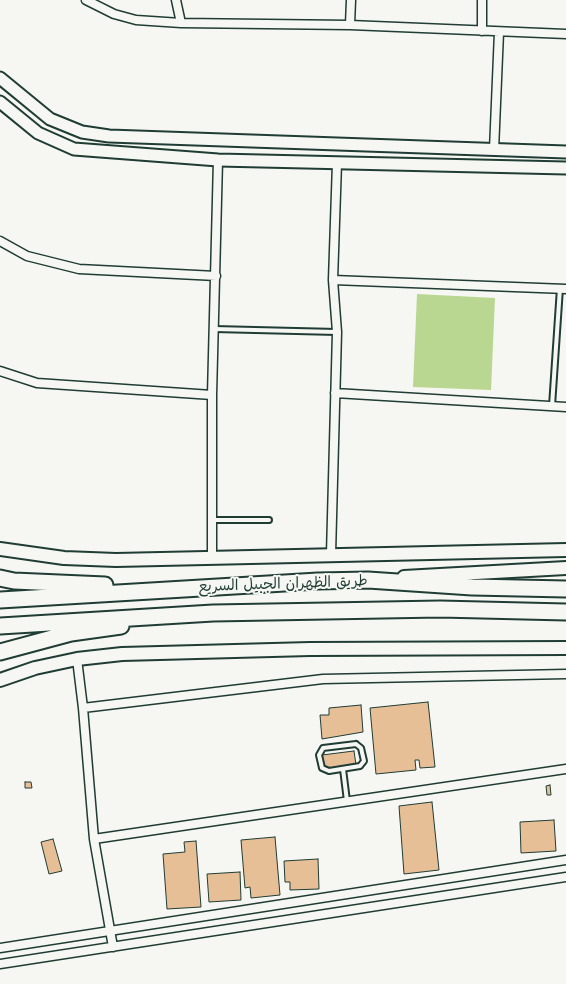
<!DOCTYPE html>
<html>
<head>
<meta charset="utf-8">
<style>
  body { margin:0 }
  canvas { display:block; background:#f6f6f2 }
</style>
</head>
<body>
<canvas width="566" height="984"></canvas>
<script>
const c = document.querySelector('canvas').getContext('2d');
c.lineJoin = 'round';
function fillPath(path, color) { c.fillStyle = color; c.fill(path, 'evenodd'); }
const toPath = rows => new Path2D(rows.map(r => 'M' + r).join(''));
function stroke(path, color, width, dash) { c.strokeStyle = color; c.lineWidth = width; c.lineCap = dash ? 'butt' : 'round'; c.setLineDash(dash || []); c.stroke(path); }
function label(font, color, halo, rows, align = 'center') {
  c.font = font + ' "Comic Neue","Playpen Sans Arabic",sans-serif'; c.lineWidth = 4; c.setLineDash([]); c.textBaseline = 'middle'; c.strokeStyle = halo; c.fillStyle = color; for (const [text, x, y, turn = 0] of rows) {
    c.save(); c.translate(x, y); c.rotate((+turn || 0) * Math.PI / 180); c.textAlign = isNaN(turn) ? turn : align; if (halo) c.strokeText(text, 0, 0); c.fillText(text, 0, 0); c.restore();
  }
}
fillPath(toPath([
  [417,294,495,298,491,390,413,387]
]), '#b9d790');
const building = toPath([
  [428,702,435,767,420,768,419,760,415,760,416,770,376,774,370,708,428,702],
  [361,705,363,732,322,739,320,715,329,715,329,708,361,705],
  [354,751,356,765,324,769,322,755,354,751],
  [25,782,31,782,32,788,25,788,25,782],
  [550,785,551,795,547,795,546,786,550,785],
  [432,802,439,870,404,874,399,806,432,802],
  [554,820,556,851,521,853,520,822,554,820],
  [275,837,280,895,251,898,250,887,245,888,241,840,275,837],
  [53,839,62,871,49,874,41,842,53,839],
  [196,841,201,907,167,909,163,854,185,852,184,842,196,841],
  [318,859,319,889,290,890,290,882,285,882,284,861,318,859],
  [240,872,241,900,209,902,207,874,240,872]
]);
fillPath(building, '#e7bf97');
stroke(building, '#1f3d34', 1);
const lane = toPath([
  [214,329,337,332],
  [552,406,560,288],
  [212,520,269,520],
  [356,744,361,748,364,761,360,766,329,771,322,768,319,755,323,748,356,744],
  [343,769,347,801]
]);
const street = toPath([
  [86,0,114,14,136,20,181,23,350,25,566,34],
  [176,0,181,23],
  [350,25,351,0],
  [482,31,482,0],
  [494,150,499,32],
  [0,241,27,256,79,269,216,276],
  [333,280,566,289],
  [0,371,37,383,212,395],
  [335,393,566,407],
  [331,554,337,332,333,280,337,163],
  [212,556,212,395,218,160],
  [77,659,83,708],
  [94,839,566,769],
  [113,947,94,839,83,708,323,679,566,674],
  [0,948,566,860],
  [0,964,566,877]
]);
const secondary = toPath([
  [0,78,50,119,82,132,109,136,566,152],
  [0,102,38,133,74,149,218,160,566,168]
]);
const primary = toPath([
  [0,549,64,558,116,560,566,550],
  [404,577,566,568],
  [0,680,35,668,77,659,122,654,310,649,566,648]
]);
const highway = toPath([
  [0,578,14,581,105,585],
  [0,600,318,581,368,580,472,587,566,589],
  [0,626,213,613,440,609,566,612],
  [0,652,71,633,121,626]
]);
stroke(lane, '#1f3d34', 8);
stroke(street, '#1f3d34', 11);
stroke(secondary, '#1f3d34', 15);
stroke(primary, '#1f3d34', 16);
stroke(highway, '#1f3d34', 19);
stroke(lane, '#f6f6f2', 4);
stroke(street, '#f6f6f2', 8);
stroke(secondary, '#f6f6f2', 11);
stroke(primary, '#f6f6f2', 12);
stroke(highway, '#f6f6f2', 15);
label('15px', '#1f3d34', '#f6f6f2', [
  ["طريق الظهران الجبيل السريع",283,584,-2]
]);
</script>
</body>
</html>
